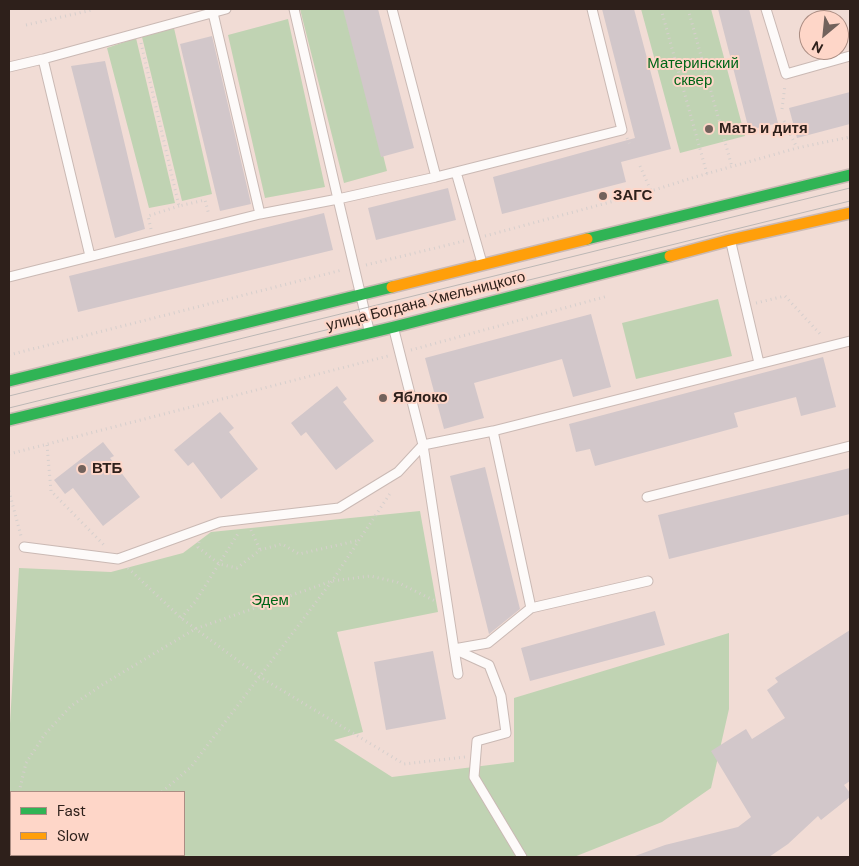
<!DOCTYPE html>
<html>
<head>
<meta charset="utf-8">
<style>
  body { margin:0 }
  #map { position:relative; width:859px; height:866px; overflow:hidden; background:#f1dcd5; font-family:"DM Sans",sans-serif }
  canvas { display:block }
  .frame { position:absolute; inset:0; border:10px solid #2e201b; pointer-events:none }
  .legend { position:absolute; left:10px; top:791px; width:175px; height:65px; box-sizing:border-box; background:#fed6c8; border:1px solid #ab8d83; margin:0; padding:6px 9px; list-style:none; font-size:15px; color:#2e201b }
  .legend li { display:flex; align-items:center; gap:10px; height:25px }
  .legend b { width:25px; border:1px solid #ab8d83 }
  .north { position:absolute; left:799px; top:10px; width:50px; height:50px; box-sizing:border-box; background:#fed6c8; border:1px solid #ab8d83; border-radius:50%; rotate:208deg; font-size:14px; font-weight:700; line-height:20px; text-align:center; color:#2e201b }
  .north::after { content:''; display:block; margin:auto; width:18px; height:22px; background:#72625c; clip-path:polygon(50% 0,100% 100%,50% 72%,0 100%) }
</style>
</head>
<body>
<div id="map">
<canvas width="859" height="866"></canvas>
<div class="frame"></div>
<ul class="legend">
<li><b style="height:6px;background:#30b455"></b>Fast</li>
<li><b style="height:6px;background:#ff9f0a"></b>Slow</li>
</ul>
<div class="north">N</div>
</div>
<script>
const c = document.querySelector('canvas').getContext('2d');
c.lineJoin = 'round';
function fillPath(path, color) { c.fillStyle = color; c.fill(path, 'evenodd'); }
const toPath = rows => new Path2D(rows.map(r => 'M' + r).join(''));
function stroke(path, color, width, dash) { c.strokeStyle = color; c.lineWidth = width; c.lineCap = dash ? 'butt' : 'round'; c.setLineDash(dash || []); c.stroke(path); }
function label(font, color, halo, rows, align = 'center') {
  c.font = font + ' "DM Sans",sans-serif'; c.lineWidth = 4; c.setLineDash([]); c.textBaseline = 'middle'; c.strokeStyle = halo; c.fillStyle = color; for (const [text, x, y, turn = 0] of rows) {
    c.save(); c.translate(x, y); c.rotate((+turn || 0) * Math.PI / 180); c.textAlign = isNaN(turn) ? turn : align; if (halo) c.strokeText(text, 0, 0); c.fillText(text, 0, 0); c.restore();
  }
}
fillPath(toPath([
  [300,9,347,9,387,171,344,183],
  [641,9,711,9,745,136,680,153],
  [288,19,325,187,265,198,228,35],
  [174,28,212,194,182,201,142,37],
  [136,38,175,203,149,208,107,48],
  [718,299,732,356,636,379,622,323],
  [420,511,438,612,337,632,363,732,334,740,392,777,514,762,514,698,729,633,729,709,711,788,662,822,574,857,9,857,9,741,19,568,111,572,183,553,211,532],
  [11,792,184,792,184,855,11,855]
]), '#c0d3b3');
fillPath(toPath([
  [343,9,378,9,414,148,381,157],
  [602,9,634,9,671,149,621,162,626,182,502,214,493,177,635,138],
  [718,9,749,9,778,123,749,130],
  [212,36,251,204,220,211,180,44],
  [105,61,145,229,115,238,71,66],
  [850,92,850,124,797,138,789,108],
  [448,188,456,220,376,240,368,208],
  [324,213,333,250,78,312,69,276],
  [591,314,611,387,573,397,562,359,474,383,484,418,444,429,425,358],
  [823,357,836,407,801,416,796,397,734,413,738,427,595,466,590,449,576,452,569,424],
  [337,386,347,399,343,402,374,441,336,470,306,432,301,436,291,423],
  [220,412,234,428,229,432,258,469,221,499,193,462,188,466,174,450],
  [103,442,114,456,110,458,140,497,103,526,73,488,65,494,54,480],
  [485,467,520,609,489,634,450,476],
  [850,468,850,514,669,559,658,515],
  [655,611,665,645,530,681,521,648],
  [850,630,850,781,844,785,850,793,850,797,821,820,818,816,788,844,769,857,635,857,635,856,665,845,738,827,751,817,711,751,746,729,752,739,785,718,767,690,778,682,775,678],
  [433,651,446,719,386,730,374,662]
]), '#d2c7ca');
const lane = toPath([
  [392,9,436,177],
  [766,9,786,74,850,56],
  [213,13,260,214],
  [43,59,90,256],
  [9,67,43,59,226,9],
  [456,172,482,263],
  [731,243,759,363],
  [9,277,260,214,338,199,294,9],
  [369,330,338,199,436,177,622,130,592,9],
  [394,330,423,445,454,649,488,643,531,608],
  [647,497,850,446],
  [24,547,118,559,220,522,339,508,398,472,423,445,493,431],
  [648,581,531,608,493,431,850,341],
  [454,649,489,665,501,696,506,733,477,741,474,777,522,857],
  [454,649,458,674]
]);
const fast = toPath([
  [587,239,850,175],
  [9,381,392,287],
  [9,420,394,327,670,256]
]);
const slow = toPath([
  [670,256,730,240,850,213],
  [392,287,587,239]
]);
stroke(lane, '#cab9b4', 11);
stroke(fast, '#cab9b4', 14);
stroke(slow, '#cab9b4', 14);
stroke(toPath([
  [661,9,707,174],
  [688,9,732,167],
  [26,25,92,10,92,9],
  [141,43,179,206,205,200,209,215],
  [782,109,785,85],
  [784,121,797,148],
  [627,138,631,147],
  [640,166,651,191],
  [151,229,148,216,179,206],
  [485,236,651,191,695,177,797,148,850,137],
  [366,265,464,241],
  [756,303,785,296,822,336],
  [411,350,608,296],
  [9,355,342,270],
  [47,445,51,491,104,545],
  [9,454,388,356],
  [9,491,21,536],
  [251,530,260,550],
  [199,542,198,547,219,564,237,568,260,550,282,544,299,554,360,540],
  [128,568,181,618,260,677,404,764,465,757],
  [181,618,195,602,239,532],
  [19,792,26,763,45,734,71,706,105,683,195,629,332,581,370,576,397,582,435,601],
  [162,792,191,767,332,581,391,492],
  [9,806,11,803],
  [91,857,93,855]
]), '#d6cfcd', 3, [1, 4]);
stroke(lane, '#fdfaf9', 9);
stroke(fast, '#30b455', 11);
stroke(slow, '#ff9f0a', 11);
stroke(toPath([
  [9,396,850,188],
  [9,408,850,201]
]), '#bcb7b5', 1);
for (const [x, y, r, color] of [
  [709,129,5,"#72625c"],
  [603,196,5,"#72625c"],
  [383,398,5,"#72625c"],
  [82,469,5,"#72625c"]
]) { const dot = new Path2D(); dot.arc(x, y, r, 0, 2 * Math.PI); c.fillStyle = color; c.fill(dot); stroke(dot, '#fed6c8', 2); }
label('15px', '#006617', '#fed6c8', [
  ["Материнский",693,64],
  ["сквер",693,81],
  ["Эдем",270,601]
]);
label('bold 15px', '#2e201b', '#fed6c8', [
  ["Мать и дитя",719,129],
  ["ЗАГС",613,196],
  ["Яблоко",393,398],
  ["ВТБ",92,469]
], 'left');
label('15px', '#2e201b', '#fed6c8', [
  ["улица Богдана Хмельницкого",426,302,-14]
]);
</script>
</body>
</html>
